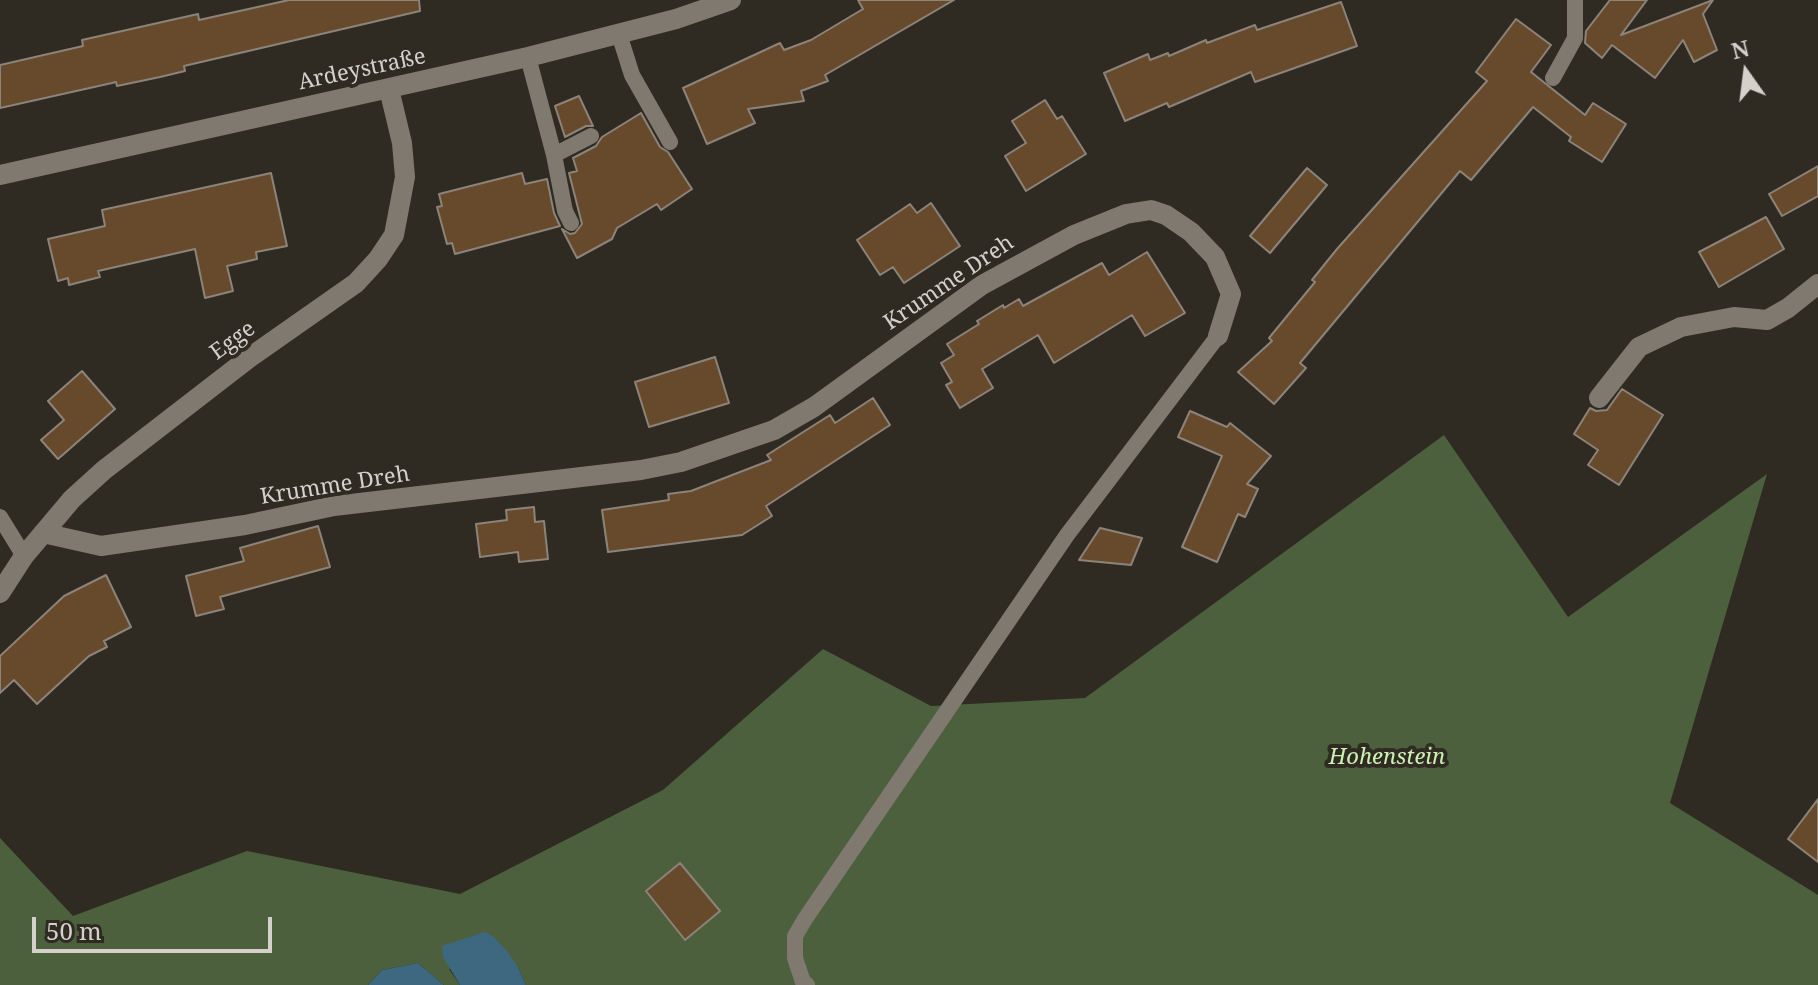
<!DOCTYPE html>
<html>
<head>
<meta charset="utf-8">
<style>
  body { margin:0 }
  #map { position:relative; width:1818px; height:985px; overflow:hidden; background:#302b22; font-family:"Noto Serif",serif }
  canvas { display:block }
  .north { position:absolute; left:1706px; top:32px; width:80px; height:80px; -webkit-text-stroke:6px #302b22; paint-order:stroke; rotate:346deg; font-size:22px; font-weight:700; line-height:32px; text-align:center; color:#d4d1cb }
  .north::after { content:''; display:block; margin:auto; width:28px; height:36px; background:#d4d1cb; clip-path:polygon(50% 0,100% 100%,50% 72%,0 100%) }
  .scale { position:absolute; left:32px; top:917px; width:240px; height:36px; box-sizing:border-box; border:4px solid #d4d1cb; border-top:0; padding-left:10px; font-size:24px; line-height:28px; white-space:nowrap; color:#d4d1cb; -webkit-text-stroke:6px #302b22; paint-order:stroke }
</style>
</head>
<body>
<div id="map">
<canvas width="1818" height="985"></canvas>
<div class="north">N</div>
<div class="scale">50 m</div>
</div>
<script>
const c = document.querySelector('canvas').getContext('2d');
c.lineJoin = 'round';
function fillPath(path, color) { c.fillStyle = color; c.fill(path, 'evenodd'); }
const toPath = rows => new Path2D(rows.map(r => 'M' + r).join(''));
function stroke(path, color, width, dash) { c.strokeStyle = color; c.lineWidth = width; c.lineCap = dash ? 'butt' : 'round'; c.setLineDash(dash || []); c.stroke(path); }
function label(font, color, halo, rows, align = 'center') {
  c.font = font + ' "Noto Serif",serif'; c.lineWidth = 8; c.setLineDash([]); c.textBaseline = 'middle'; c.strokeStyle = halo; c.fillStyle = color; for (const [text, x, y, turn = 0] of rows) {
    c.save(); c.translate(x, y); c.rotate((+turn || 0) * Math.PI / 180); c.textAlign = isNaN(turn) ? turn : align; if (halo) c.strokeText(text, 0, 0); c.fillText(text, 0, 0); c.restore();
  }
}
fillPath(toPath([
  [1444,435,1568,617,1767,474,1670,803,1818,895,1818,985,526,985,518,967,449,969,460,985,444,985,418,963,382,970,368,985,0,985,0,838,73,916,247,851,460,894,663,790,823,649,931,706,1085,698]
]), '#4c603d');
fillPath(toPath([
  [485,932,494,937,507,951,518,967,526,985,460,985,443,957,442,946],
  [418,963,444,985,368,985,382,970]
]), '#3e687f');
const building = toPath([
  [289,0,419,0,420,11,184,66,185,71,160,77,117,86,116,82,112,83,0,108,0,65,83,46,82,40,198,14,199,20,289,0],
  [858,0,954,0,825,75,828,81,801,91,804,101,748,109,755,123,707,144,683,88,780,43,784,50,811,40,863,9,858,0],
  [1610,0,1647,0,1621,35,1713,0,1703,14,1717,50,1694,62,1683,40,1655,78,1612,45,1602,58,1585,43,1586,31,1610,0],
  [1341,2,1357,46,1255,82,1251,72,1169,107,1167,103,1125,121,1104,73,1148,54,1150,60,1168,53,1169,56,1206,40,1207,43,1255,25,1257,30,1341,2],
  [1516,19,1551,45,1531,72,1585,115,1593,103,1626,124,1602,162,1569,141,1571,137,1533,107,1471,180,1460,171,1300,363,1306,368,1274,404,1238,372,1272,341,1269,338,1315,282,1312,280,1337,249,1487,81,1476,72,1516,19],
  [579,96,593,126,586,126,565,137,555,106,579,96],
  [1045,100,1057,119,1062,116,1086,154,1026,191,1005,156,1026,143,1012,121,1045,100],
  [641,113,660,147,668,152,692,189,661,210,657,204,617,228,612,239,577,258,562,229,570,234,575,233,582,224,569,173,577,171,573,158,596,146,602,137,641,113],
  [1818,166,1818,196,1782,216,1769,194,1818,166],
  [1307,168,1327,185,1270,253,1250,236,1307,168],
  [271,173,287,246,256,252,257,259,227,266,233,291,205,298,195,249,98,271,100,277,69,285,68,278,58,281,48,239,105,226,102,210,271,173],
  [522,173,525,184,547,179,554,213,560,226,455,254,452,243,447,244,437,207,442,206,439,194,522,173],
  [931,203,960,246,904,283,893,267,880,275,857,240,910,204,917,213,931,203],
  [1766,217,1784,249,1719,287,1699,252,1766,217],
  [1147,252,1185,313,1145,336,1132,315,1054,363,1038,335,982,369,993,388,960,408,946,385,952,382,941,363,954,355,947,344,979,324,977,321,1003,305,1004,308,1019,299,1023,306,1102,263,1109,275,1147,252],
  [715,357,729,403,649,427,635,382,715,357],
  [82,371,115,409,58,459,41,440,64,420,48,401,82,371],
  [1622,389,1663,415,1619,485,1588,465,1598,450,1574,434,1590,408,1596,411,1607,410,1622,389],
  [873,398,890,425,766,506,772,516,742,535,608,552,602,510,669,500,668,494,691,491,771,460,767,455,830,415,835,423,873,398],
  [1190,411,1227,427,1230,423,1271,456,1247,484,1258,489,1245,517,1238,514,1217,562,1182,547,1222,456,1178,437,1190,411],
  [534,507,535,522,544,521,548,559,519,562,518,552,480,557,476,524,507,520,506,510,534,507],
  [318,526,330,567,220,597,224,609,196,616,186,576,244,561,240,548,318,526],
  [1100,528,1142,538,1131,565,1079,560,1100,528],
  [106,575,131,627,104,641,107,647,89,656,37,704,14,680,0,693,0,656,64,596,106,575],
  [1818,799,1818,862,1788,839,1818,799],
  [680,863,720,911,685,940,646,891,680,863]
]);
fillPath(building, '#674a2b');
stroke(building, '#8c837a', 2);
stroke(toPath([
  [619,34,632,75,670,142],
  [528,57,554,155,565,211,571,223],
  [1553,78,1575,38,1575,0],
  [554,155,591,136],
  [0,517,24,556],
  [807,985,803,982,795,958,795,936,805,919,1067,535,1218,336]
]), '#7f796f', 16);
stroke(toPath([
  [1599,398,1639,347,1681,327,1734,317,1767,320,1788,308,1818,284],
  [43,533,101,546,245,525,334,506,641,470,681,462,774,430,814,407,982,285,1074,235,1126,214,1151,210,1166,215,1191,232,1215,257,1231,294,1218,336],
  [0,593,24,556,72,499,104,470,249,358,356,283,378,259,394,235,405,177,402,143,389,89]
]), '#7f796f', 20);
stroke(toPath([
  [0,175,528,57,676,19,731,0]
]), '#7f796f', 20);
label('22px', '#d4d1cb', '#302b22', [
  ["Ardeystraße",362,70,-12],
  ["Krumme Dreh",949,283,-34],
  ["Egge",233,341,-36],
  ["Krumme Dreh",335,486,-9]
]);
label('italic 22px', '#ccf1b3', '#302b22', [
  ["Hohenstein",1387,758]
]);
</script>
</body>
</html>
